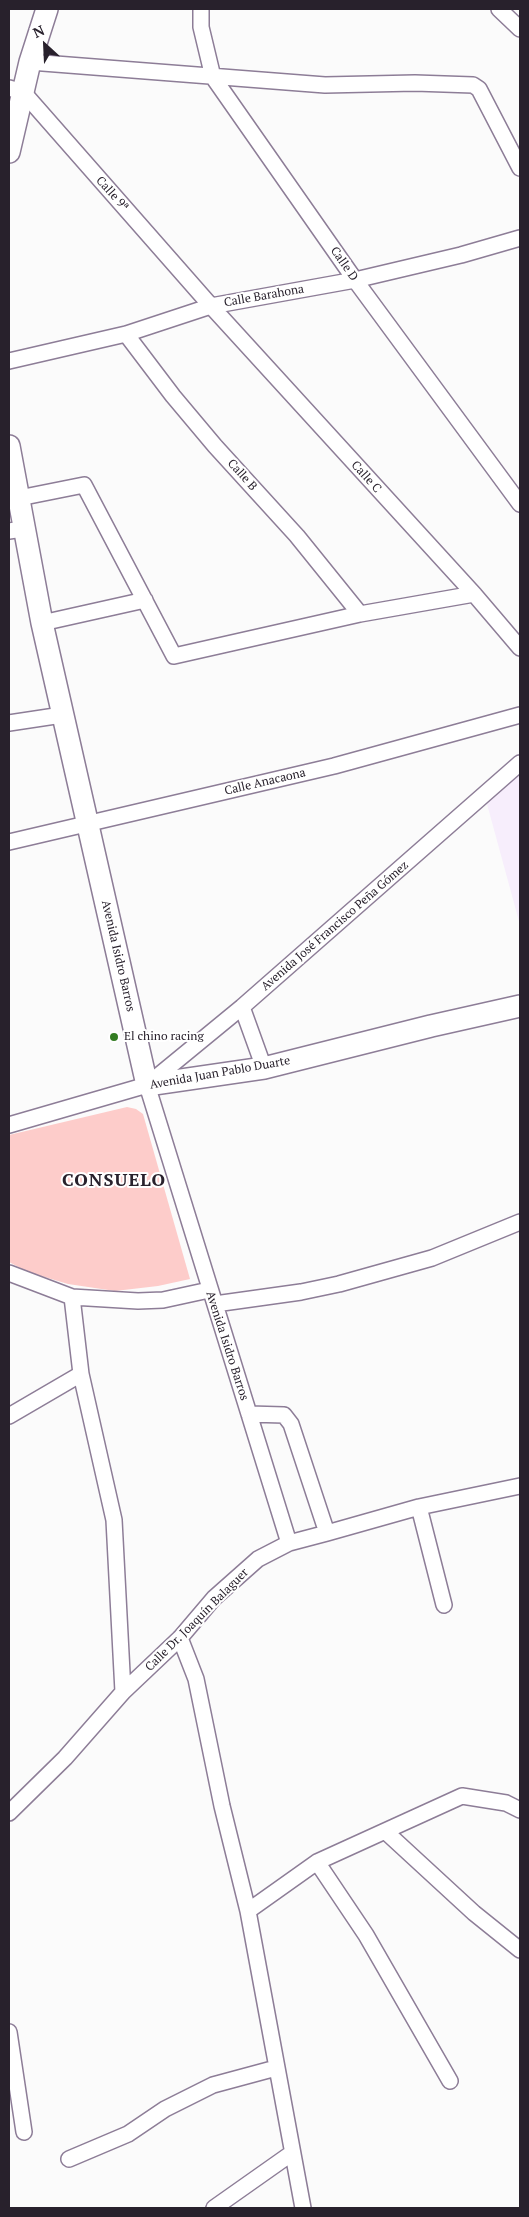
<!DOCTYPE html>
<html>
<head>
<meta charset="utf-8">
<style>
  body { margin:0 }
  #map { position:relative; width:529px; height:2217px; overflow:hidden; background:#fbfbfb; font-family:"PT Serif",serif }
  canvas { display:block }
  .frame { position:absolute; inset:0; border:10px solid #28212c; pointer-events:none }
  .north { position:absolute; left:20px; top:20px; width:50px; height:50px; -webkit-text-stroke:4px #fff; paint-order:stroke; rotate:335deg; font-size:14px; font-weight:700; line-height:20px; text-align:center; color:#28212c }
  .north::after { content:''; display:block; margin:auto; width:18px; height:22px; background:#28212c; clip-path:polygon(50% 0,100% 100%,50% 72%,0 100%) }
</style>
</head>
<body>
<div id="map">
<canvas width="529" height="2217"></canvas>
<div class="frame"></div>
<div class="north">N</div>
</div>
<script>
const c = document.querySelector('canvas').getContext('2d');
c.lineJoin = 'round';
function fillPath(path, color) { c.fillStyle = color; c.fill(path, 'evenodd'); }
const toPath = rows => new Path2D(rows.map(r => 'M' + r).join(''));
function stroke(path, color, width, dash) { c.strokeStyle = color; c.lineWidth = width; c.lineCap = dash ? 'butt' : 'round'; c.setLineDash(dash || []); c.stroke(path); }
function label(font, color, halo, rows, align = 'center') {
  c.font = font + ' "PT Serif",serif'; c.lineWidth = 4; c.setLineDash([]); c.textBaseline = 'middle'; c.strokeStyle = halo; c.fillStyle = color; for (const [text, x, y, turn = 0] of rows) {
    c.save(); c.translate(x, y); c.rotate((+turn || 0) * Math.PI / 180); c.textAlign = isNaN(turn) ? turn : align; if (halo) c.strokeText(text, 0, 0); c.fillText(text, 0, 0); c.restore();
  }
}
fillPath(toPath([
  [520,774,520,925,487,804]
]), '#f7eefc');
fillPath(toPath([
  [127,1107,136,1109,143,1114,190,1279,158,1286,115,1291,68,1284,28,1272,9,1262,9,1135]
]), '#fdccca');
const street = toPath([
  [201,9,201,27,213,77,355,280,520,504],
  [499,9,520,29],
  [30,62,325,85,415,83,473,85,479,89,520,168],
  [9,88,23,92,211,306,474,594,520,648],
  [126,334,173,396,215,446,297,536,360,614],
  [9,361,126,334,211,306,355,280,461,255,520,238],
  [19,498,84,485,174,656,360,614,474,594],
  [9,531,23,529],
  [42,623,145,600],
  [9,723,62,715],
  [9,842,334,766,520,715],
  [242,1007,264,1068],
  [147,1085,289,1543],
  [9,1125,147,1085,242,1007,520,763],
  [9,1273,72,1297,138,1301,163,1300,209,1290],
  [72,1297,81,1374,114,1520,123,1692],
  [215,1304,301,1292,339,1284,432,1258,520,1222],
  [249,1414,284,1415,291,1424,327,1533],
  [9,1416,81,1374],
  [419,1507,444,1605],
  [180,1638,196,1679,222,1806,248,1911,303,2208],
  [9,1813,65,1758,123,1692,180,1638,214,1598,258,1559,289,1543,327,1533,419,1507,520,1486],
  [386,1832,474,1913,520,1950],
  [317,1862,366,1935,450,2081],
  [248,1911,317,1862,462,1796,506,1803,520,1810],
  [9,2032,24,2132],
  [69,2159,128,2134,165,2109,213,2085,276,2068],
  [214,2208,292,2153]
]);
const secondary = toPath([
  [9,152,30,62,47,9],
  [9,446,42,623,147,1085,264,1068,431,1026,520,1006]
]);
stroke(street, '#8d7d97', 18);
stroke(secondary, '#8d7d97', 24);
stroke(street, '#fff', 15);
stroke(secondary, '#fff', 21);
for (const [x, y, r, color] of [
  [114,1037,5,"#337c22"]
]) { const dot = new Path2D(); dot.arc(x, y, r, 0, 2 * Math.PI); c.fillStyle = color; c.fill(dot); stroke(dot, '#fff', 2); }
label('12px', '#28212c', '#fff', [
  ["Calle 9ª",112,194,48],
  ["Calle D",344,264,55],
  ["Calle Barahona",264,296,-10],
  ["Calle B",242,475,48],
  ["Calle C",366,477,48],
  ["Calle Anacaona",265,782,-13],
  ["Avenida José Francisco Peña Gómez",335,926,-41],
  ["Avenida Isidro Barros",118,956,77],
  ["Avenida Juan Pablo Duarte",220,1073,-10],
  ["Avenida Isidro Barros",227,1346,72],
  ["Calle Dr. Joaquín Balaguer",197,1620,-45]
]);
label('12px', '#28212c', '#fff', [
  ["El chino racing",124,1037]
], 'left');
c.letterSpacing = '1px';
label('bold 18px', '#28212c', '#fff', [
  ["CONSUELO",114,1181]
]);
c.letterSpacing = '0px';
</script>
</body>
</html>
